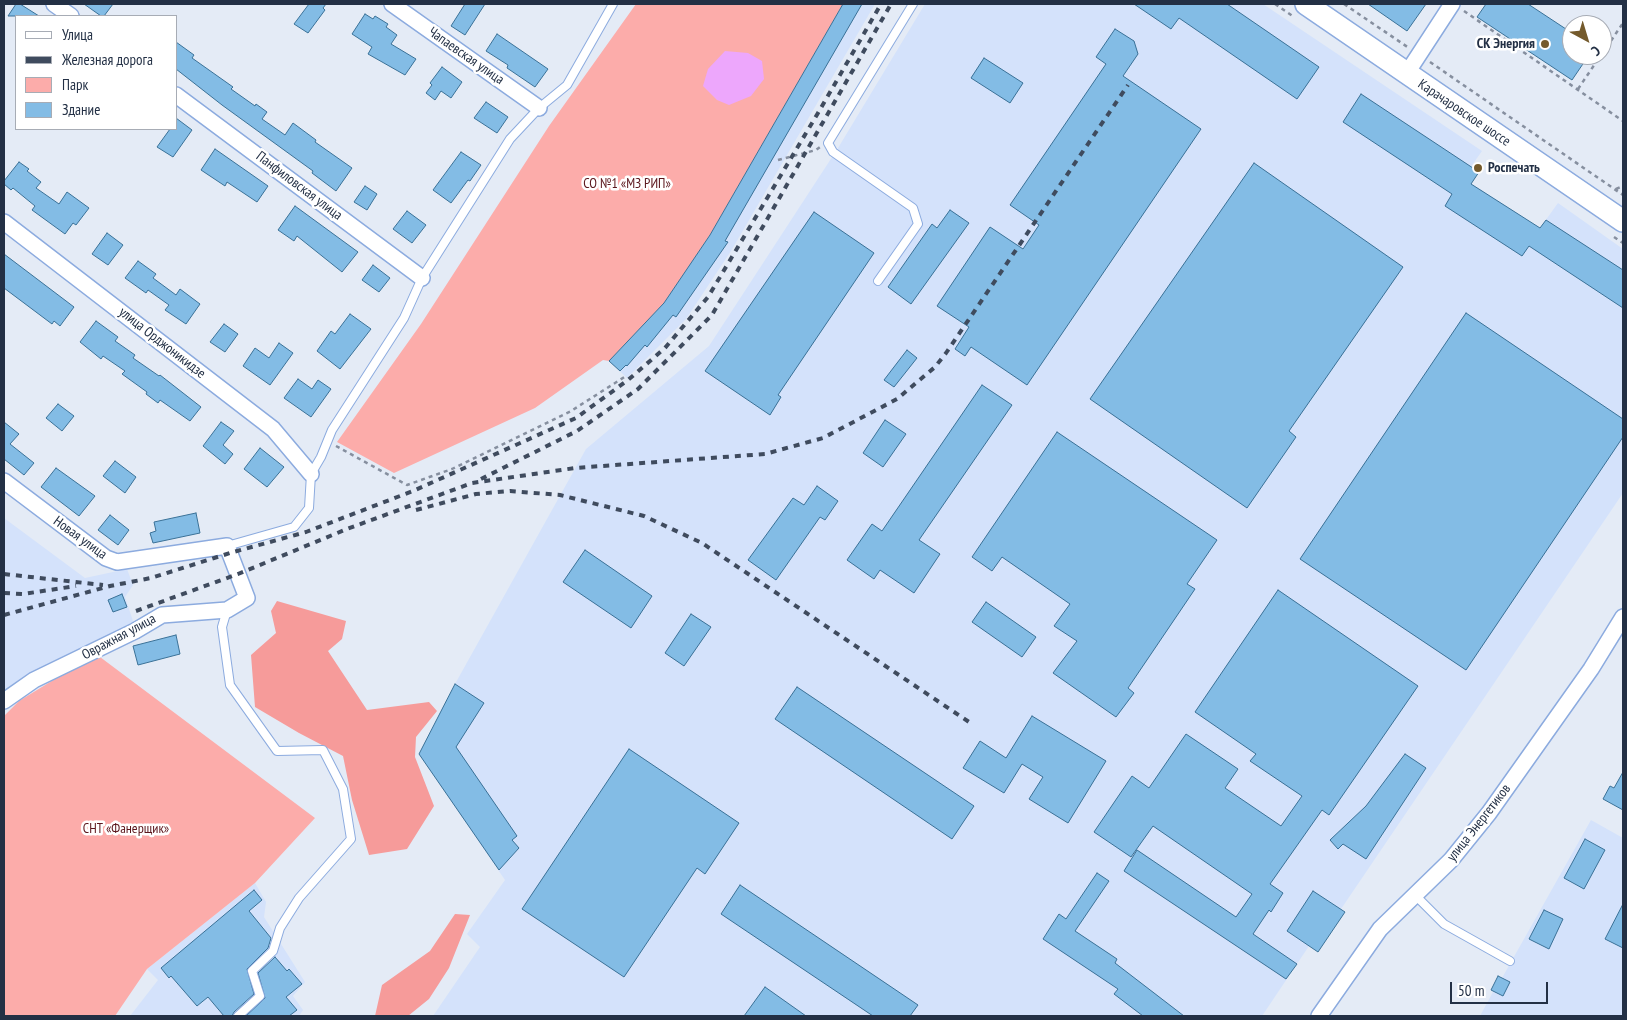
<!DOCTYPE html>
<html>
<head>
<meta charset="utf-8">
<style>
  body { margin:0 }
  #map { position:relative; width:1627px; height:1020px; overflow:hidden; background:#e4ebf6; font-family:"PT Sans Narrow",sans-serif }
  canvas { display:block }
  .frame { position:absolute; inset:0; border:5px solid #233045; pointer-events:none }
  .legend { position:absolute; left:15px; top:15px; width:162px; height:115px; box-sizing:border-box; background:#fff; border:1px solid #a7acb5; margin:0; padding:6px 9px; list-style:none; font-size:15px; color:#233045 }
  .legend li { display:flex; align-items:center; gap:10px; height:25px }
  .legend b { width:25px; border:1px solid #a7acb5 }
  .north { position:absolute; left:1562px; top:15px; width:50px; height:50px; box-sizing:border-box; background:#fff; border:1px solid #a7acb5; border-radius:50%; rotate:141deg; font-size:14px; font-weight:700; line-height:20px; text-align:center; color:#233045 }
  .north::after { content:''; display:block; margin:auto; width:18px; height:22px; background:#745a2c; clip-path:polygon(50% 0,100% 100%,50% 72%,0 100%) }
  .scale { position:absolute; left:1450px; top:982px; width:98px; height:22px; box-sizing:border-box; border:2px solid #233045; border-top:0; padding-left:6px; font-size:15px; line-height:18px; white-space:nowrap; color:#233045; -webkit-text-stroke:4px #fff; paint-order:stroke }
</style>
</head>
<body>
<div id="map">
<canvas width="1627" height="1020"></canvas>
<div class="frame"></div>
<ul class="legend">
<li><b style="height:6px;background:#fff"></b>Улица</li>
<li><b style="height:6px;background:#3f4b5e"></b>Железная дорога</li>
<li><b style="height:14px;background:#fcacaa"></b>Парк</li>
<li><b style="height:14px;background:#83bce5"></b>Здание</li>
</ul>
<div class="north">С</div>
<div class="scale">50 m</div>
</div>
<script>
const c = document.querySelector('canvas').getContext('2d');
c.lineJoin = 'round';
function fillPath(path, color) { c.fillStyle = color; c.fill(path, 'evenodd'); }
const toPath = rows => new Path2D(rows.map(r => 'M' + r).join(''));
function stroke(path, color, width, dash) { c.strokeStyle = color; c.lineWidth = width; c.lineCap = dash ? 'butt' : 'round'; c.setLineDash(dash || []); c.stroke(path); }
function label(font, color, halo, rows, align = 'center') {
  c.font = font + ' "PT Sans Narrow",sans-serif'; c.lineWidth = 5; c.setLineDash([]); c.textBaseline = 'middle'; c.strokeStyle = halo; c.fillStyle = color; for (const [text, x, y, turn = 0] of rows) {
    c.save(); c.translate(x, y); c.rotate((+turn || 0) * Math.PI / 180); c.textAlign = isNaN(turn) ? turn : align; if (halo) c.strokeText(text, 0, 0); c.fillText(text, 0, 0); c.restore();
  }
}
fillPath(toPath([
  [843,4,875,4,731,251,686,319,627,378,609,361,710,235],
  [925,4,1263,4,1482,151,1463,178,1540,228,1558,203,1623,249,1623,493,1341,909,1309,946,1262,1016,433,1016,480,947,467,934,505,880,419,754,455,684,586,449,709,346,838,148],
  [4,518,85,578,127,569,133,585,125,597,135,627,4,693],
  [1591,820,1623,838,1623,1016,1480,1016,1493,992,1491,990,1499,976,1502,978],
  [255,883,266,902,264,917,305,982,293,996,303,1010,299,1016,130,1016,158,980,147,969]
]), '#d4e2fb');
fillPath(toPath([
  [636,4,843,4,710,235,664,303,609,361,603,360,535,408,394,473,337,442,421,324,549,126],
  [96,654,315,818,255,883,147,969,115,1016,4,1016,4,716,19,701]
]), '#fcacaa');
fillPath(toPath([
  [277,601,346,621,342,639,328,651,367,710,429,702,437,711,416,737,415,757,434,806,407,849,369,855,352,800,343,756,299,733,255,707,251,655,276,633,271,611],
  [455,914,470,915,449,968,429,999,408,1016,375,1016,382,985,430,951]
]), '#f69b9a');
fillPath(toPath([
  [725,51,748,53,762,61,764,79,751,96,729,105,717,100,703,86,708,69]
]), '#eda7fc');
const building = toPath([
  [16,4,20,4,39,16,8,16,16,4],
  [84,4,113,4,104,16,101,16,84,4],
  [309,4,326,4,323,8,325,10,308,33,294,24,309,4],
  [465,4,485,4,465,35,451,26,465,4],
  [843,4,862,4,725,241,728,242,676,317,673,315,647,347,645,345,627,366,626,365,620,371,609,361,664,303,710,235,843,4],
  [1134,4,1227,4,1319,67,1297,99,1179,18,1171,29,1134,4],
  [1368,4,1426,4,1407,31,1368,4],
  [1486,4,1528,4,1572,33,1572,55,1589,55,1572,80,1477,17,1486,4],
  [365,14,373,19,375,16,388,24,386,27,397,35,391,44,416,59,405,75,368,54,372,47,352,34,365,14],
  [1115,29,1134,41,1138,54,1123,76,1201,129,1027,385,971,347,965,356,955,349,969,327,937,306,990,227,1023,249,1039,225,1010,205,1106,64,1096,57,1115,29],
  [497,34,548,69,535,87,507,68,508,65,486,51,497,34],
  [176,42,194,55,192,58,233,87,231,89,255,106,256,104,267,112,262,119,285,135,293,123,316,140,315,142,352,168,336,191,312,173,313,171,222,105,176,69,176,42],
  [984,58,1023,83,1010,103,971,78,984,58],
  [442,67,462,82,451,98,441,91,435,100,426,93,432,85,430,83,442,67],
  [1361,94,1479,172,1471,184,1540,228,1546,220,1623,270,1623,308,1529,246,1522,256,1445,206,1452,194,1343,122,1361,94],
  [486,102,508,117,497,133,474,118,486,102],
  [176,118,192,130,173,157,157,147,170,129,176,129,176,118],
  [215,149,268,186,257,202,227,182,225,186,201,170,215,149],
  [461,152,481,165,470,181,468,180,451,203,433,190,461,152],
  [19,162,29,169,27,171,41,182,36,188,59,204,67,192,89,208,76,225,73,223,65,234,32,210,35,206,13,188,11,190,4,184,4,181,19,162],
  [1254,163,1403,267,1289,431,1296,437,1247,508,1090,399,1254,163],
  [365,186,377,194,367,210,354,202,365,186],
  [295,206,358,252,342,272,297,236,294,241,278,230,295,206],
  [950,210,969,223,911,304,888,287,932,224,937,228,950,210],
  [407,211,426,225,412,243,393,229,407,211],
  [814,212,874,253,778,395,781,397,770,415,705,371,814,212],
  [107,233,123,245,108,265,92,254,107,233],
  [4,254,74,307,60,326,54,321,52,324,4,288,4,254],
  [138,261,156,274,153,278,176,295,180,289,200,304,186,324,165,310,169,305,148,290,146,293,125,278,138,261],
  [373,265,390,278,379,292,362,280,373,265],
  [1466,313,1623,419,1623,437,1466,670,1300,559,1466,313],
  [350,314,371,329,340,369,317,351,331,331,335,334,350,314],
  [96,321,118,337,115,341,135,355,133,358,159,376,160,375,201,407,190,421,160,400,158,403,146,394,147,392,122,374,125,371,103,356,101,359,80,342,96,321],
  [224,324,238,334,225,352,210,342,224,324],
  [279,343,293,353,270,385,243,366,255,348,269,358,279,343],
  [907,350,917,358,894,387,884,380,907,350],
  [298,379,312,389,318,380,331,389,311,417,284,398,298,379],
  [982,385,1012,405,919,540,940,554,914,593,880,570,874,579,847,560,872,524,882,531,982,385],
  [58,404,74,416,62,431,46,418,58,404],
  [885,420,906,434,883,467,863,453,885,420],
  [4,422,19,434,10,444,34,463,24,475,4,459,4,422],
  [221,422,234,431,223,445,233,454,225,464,203,446,221,422],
  [1057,432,1217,540,1187,584,1195,589,1128,688,1134,693,1116,717,1053,673,1077,641,1054,626,1070,604,1002,557,992,571,972,557,1057,432],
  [260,448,284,467,267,487,244,469,260,448],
  [115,461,136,477,125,493,103,476,115,461],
  [56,468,95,496,79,516,41,487,56,468],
  [817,486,838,501,825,520,820,517,776,580,748,560,793,498,804,505,817,486],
  [196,513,200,533,153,543,150,533,156,531,154,522,196,513],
  [110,515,129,530,118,545,98,530,110,515],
  [585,550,652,596,631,628,563,582,585,550],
  [1278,590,1418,686,1329,815,1322,810,1270,884,1283,893,1271,912,1269,910,1253,934,1297,964,1286,979,1124,871,1137,850,1236,917,1252,894,1153,826,1131,857,1094,832,1132,776,1149,788,1186,734,1238,769,1225,788,1281,826,1302,796,1250,761,1256,754,1195,712,1278,590],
  [122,594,127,607,113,612,108,600,122,594],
  [986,602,1036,637,1022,657,972,622,986,602],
  [691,614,711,627,684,666,665,653,691,614],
  [176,635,180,654,138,665,133,646,176,635],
  [455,684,484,703,456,747,517,836,512,840,519,848,499,870,419,754,455,684],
  [797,687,974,806,952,839,775,719,797,687],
  [1032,716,1106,761,1068,823,1029,799,1043,777,1022,764,1004,793,963,768,980,741,1006,758,1032,716],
  [629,749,739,823,705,874,697,868,624,977,522,909,629,749],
  [1405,754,1426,768,1366,859,1343,844,1338,849,1330,840,1366,806,1405,754],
  [1623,772,1623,810,1603,799,1610,786,1614,788,1623,772],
  [1585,839,1605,850,1584,889,1564,878,1585,839],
  [1097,873,1109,881,1075,931,1117,959,1115,963,1184,1016,1143,1016,1114,994,1118,989,1043,939,1059,914,1066,919,1097,873],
  [740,885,918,1005,910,1016,873,1016,721,914,740,885],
  [254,890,262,900,249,911,271,938,268,948,247,969,254,994,234,1012,232,1016,224,1016,208,997,197,1006,171,976,169,978,161,968,254,890],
  [1313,891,1345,912,1318,952,1287,931,1313,891],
  [1623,904,1623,948,1605,939,1623,904],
  [1544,910,1563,919,1549,949,1529,939,1544,910],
  [275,957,287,971,289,969,302,984,286,997,297,1010,289,1016,246,1016,265,998,258,973,275,957],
  [1498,976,1510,982,1503,996,1491,990,1498,976],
  [765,987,806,1016,744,1016,765,987]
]);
fillPath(building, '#83bce5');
stroke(building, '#3a7197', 1);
const lane = toPath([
  [878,281,918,224,913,208,833,152,828,143,913,4],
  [227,546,294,527,309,508,311,474,321,457,332,430,404,318,422,278,510,139,539,108,567,85,613,4],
  [227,610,222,627,230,685,277,751,323,750,343,789,351,839,299,898,280,928,273,951,252,971,260,996,238,1016],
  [1415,895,1444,924,1510,961]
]);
const street = toPath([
  [54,4,71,16],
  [392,4,539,108],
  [1407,73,1452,4],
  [176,95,422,278],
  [4,222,273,429,311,474],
  [4,481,106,558,117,562,227,546,247,598,227,610,162,615,135,631,34,680,4,701],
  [1319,1016,1380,929,1451,860,1489,813,1591,669,1623,617]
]);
const secondary = toPath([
  [1306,4,1623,221]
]);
stroke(lane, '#8cabdf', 10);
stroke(street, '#8cabdf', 18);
stroke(secondary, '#8cabdf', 24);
stroke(toPath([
  [1275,4,1294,17],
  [1344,4,1409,48],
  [1464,11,1623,121],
  [1602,54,1623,23],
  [1430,62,1623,195],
  [1578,89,1601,55],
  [778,160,816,150,820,147],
  [1616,189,1623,186],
  [1614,237,1623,243],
  [336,446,407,485,452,469,571,411,626,376]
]), '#868f9f', 2.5, [4, 4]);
stroke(lane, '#fff', 8);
stroke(street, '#fff', 15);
stroke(secondary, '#fff', 21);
stroke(toPath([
  [481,479,577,431,638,389,712,315,891,4],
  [416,510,476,494,510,491,560,495,644,516,702,543,969,722],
  [4,574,103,585],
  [4,593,23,594,76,586],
  [136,611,238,574,347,529,472,483,575,468,765,454,823,438,897,399,935,367,946,353,1128,85],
  [4,615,110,586,151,578,230,553,306,532,413,491,576,418,628,380,665,348,708,297,818,113,881,4]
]), '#3f4b5e', 4, [6, 6]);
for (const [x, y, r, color] of [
  [1545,44,5,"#745a2c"],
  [1478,168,5,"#745a2c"]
]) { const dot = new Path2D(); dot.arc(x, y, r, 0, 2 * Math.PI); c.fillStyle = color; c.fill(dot); stroke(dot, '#fff', 2); }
label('bold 14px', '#233045', '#fff', [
  ["СК Энергия",1535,44],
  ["Роспечать",1488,168,"left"]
], 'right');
label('14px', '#233045', '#fff', [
  ["Чапаевская улица",466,56,35],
  ["Карачаровское шоссе",1464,113,34],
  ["Панфиловская улица",299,186,37],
  ["улица Орджоникидзе",162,343,38],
  ["Новая улица",80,538,36],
  ["Овражная улица",119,637,-28],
  ["улица Энергетиков",1479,823,-52]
]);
label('14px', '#5b161c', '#fff', [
  ["СО №1 «МЗ РИП»",627,184],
  ["СНТ «Фанерщик»",126,829]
]);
</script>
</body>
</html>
